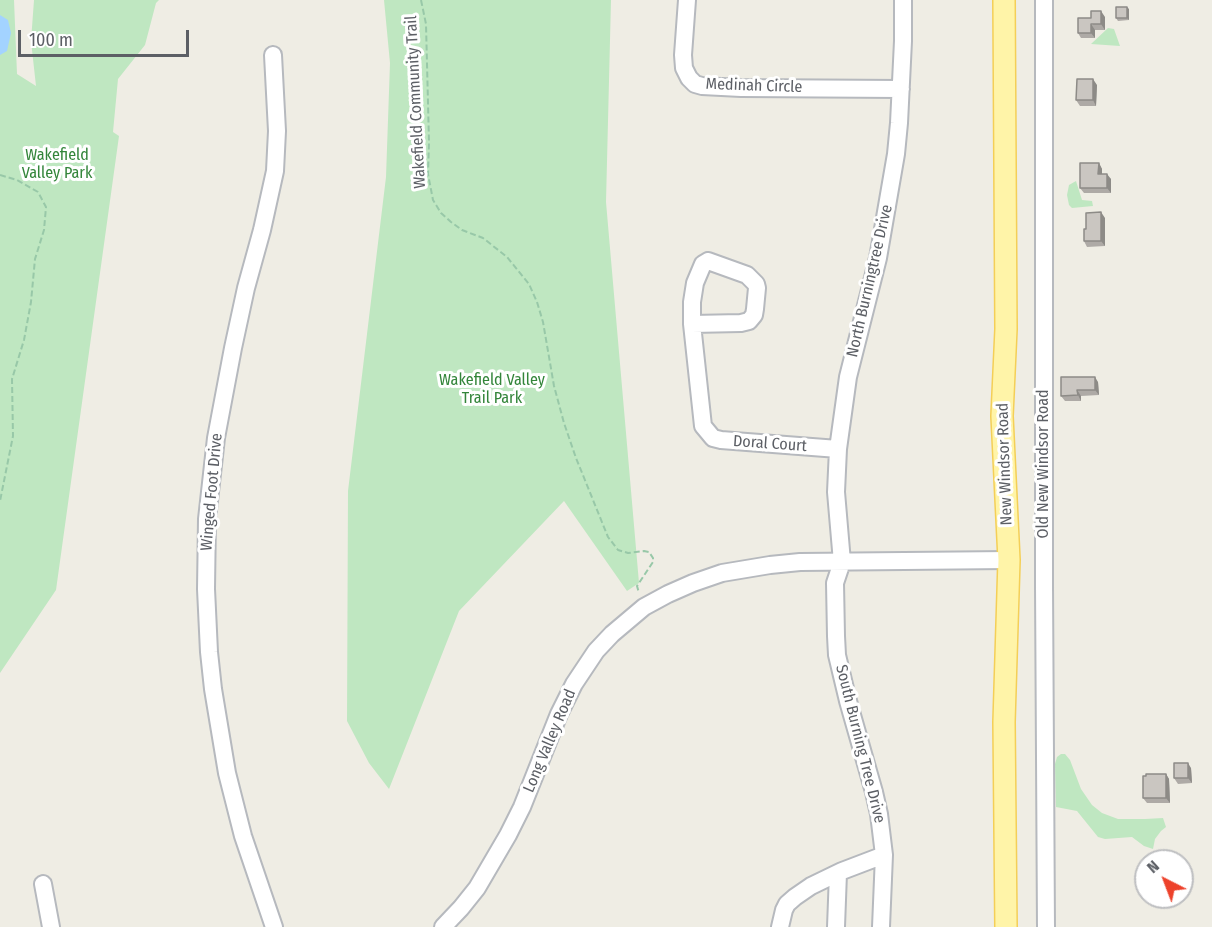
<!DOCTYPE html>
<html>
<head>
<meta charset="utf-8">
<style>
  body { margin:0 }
  #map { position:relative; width:1212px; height:927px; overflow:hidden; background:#efede4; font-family:"Fira Sans Condensed",sans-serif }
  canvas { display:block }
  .north { position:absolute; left:1134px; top:849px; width:60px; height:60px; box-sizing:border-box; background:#fff; border:2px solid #bebfc1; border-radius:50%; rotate:318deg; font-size:16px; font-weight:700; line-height:24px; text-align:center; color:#5c5f65 }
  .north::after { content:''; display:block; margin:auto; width:21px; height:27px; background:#ed422b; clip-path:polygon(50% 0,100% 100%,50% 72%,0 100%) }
  .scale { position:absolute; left:18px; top:30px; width:171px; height:27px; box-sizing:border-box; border:3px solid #5c5f65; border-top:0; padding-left:8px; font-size:18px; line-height:21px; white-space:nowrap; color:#5c5f65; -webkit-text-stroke:4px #fff; paint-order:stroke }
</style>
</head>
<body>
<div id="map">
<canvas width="1212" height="927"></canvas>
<div class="north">N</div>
<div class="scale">100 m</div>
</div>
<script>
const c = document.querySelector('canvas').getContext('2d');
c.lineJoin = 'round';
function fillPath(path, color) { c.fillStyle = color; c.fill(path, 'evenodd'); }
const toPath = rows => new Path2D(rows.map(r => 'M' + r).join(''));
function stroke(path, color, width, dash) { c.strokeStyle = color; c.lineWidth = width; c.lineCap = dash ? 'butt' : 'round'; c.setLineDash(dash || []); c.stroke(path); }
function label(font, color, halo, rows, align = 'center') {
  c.font = font + ' "Fira Sans Condensed",sans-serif'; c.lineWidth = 6; c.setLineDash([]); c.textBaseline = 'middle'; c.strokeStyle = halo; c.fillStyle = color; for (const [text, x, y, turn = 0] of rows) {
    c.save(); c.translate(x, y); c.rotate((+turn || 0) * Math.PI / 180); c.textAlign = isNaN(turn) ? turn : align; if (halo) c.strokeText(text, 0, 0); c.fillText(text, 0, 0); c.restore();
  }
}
fillPath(toPath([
  [0,0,14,0,17,74,36,86,31,41,34,0,159,0,156,3,145,45,118,79,113,132,119,136,56,590,0,673],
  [384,0,611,0,606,202,639,583,627,591,564,501,459,611,389,789,369,763,347,721,348,491,386,177,390,63],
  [1108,28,1114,29,1120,46,1091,44],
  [1076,181,1082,200,1092,201,1093,206,1072,208,1069,205,1067,195,1069,185],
  [1061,754,1065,754,1070,760,1081,789,1092,805,1102,813,1118,819,1145,819,1163,818,1166,827,1161,831,1155,839,1153,849,1144,846,1132,837,1105,839,1098,837,1077,811,1056,807,1055,764,1057,757]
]), '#bfe7c1');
fillPath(toPath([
  [0,15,8,20,11,33,7,51,0,55]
]), '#a3d3ff');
const minor = toPath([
  [687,0,683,55,684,68,689,78,695,84,702,86,741,88,901,89],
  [1044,0,1044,585,1046,927],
  [273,55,277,131,275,171,262,230,246,288,233,348,216,438,207,519,206,589,209,652,213,689,227,773,243,836,274,927],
  [708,261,747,275,756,284,757,288,755,309,754,315,749,321,741,323,692,324,692,302,695,283,703,264,708,261],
  [692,324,703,426,713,438,721,440,838,449],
  [43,884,51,927],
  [443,927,461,908,477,888,508,835,522,807,559,714,574,684,596,651,612,634,644,607,668,594,693,583,722,573,770,565,800,562,1009,560],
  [780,927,784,910,787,904,795,897,811,886,842,871,884,855],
  [836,927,838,873],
  [881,927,884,855,879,814,874,792,848,701,837,655,836,636,835,583,842,562,836,492,838,449,848,377,878,258,896,154,899,123,903,41,903,0]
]);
const major = toPath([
  [1004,0,1006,329,1002,416,1009,560,1004,722,1006,927]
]);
stroke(minor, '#b6b9be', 20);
stroke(major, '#f4cf57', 24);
stroke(toPath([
  [421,0,426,24,429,142,428,174,433,200,441,213,451,222,462,230,483,238,507,257,529,284,537,302,543,322,554,386,564,423,576,458,608,537,618,550,628,553,644,551,649,552,653,558,653,562,637,586,639,593],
  [0,175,17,180,38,192,46,207,44,230,35,259,31,302,24,340,12,379,13,436,0,501]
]), '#98c8a8', 2, [6, 3]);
stroke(minor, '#fff', 16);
stroke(major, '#fff4a8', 21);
fillPath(toPath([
  [1129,9,1129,20,1118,21,1116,18],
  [1105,17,1105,30,1095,30,1095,38,1081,38,1078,33],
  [1097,85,1096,106,1080,106,1076,100],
  [1099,163,1102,169,1102,174,1111,179,1111,193,1084,193,1080,188],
  [1105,218,1105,246,1087,247,1084,241,1086,229],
  [1098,382,1099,395,1081,396,1081,401,1065,401,1061,396],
  [1191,768,1192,783,1178,784,1174,778],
  [1166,774,1169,779,1170,803,1147,803,1143,798]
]), '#aeaaa6');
fillPath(toPath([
  [1127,7,1129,9,1129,20,1127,18],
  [1101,11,1105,17,1105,30,1101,24],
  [1091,24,1095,30,1095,38,1091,33],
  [1093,79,1097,85,1096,106,1093,100],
  [1099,163,1102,169,1102,179,1098,174],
  [1107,174,1111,179,1111,193,1107,188],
  [1101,212,1105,218,1105,246,1101,241],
  [1095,377,1098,382,1099,395,1095,390],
  [1077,390,1081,396,1081,401,1078,395],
  [1188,763,1191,768,1192,783,1188,778],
  [1166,774,1169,779,1170,803,1166,798]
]), '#8d8b87');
const building = toPath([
  [1116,7,1127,7,1127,18,1116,18,1116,7],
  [1091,11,1101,11,1101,24,1091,24,1091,33,1078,33,1078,18,1091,18,1091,11],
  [1077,79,1093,79,1093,100,1076,100,1077,79],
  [1080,163,1099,163,1098,174,1107,174,1107,188,1080,188,1080,163],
  [1101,212,1101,241,1084,241,1084,229,1086,229,1086,213,1101,212],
  [1061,377,1095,377,1095,390,1077,390,1078,395,1061,396,1061,377],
  [1174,763,1188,763,1188,778,1174,778,1174,763],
  [1146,774,1166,774,1166,798,1143,798,1143,776,1146,776,1146,774]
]);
fillPath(building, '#cac6c1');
stroke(building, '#8d8b87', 1.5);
label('16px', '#5c5f65', '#fff', [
  ["Medinah Circle",754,86,2],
  ["Wakefield Community Trail",416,102,-93],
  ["North Burningtree Drive",870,281,-77],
  ["Doral Court",770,444,4],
  ["New Windsor Road",1005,464,-92],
  ["Old New Windsor Road",1044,464,-90],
  ["Winged Foot Drive",212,492,-85],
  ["Long Valley Road",550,741,-67],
  ["South Burning Tree Drive",860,744,76]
]);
label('16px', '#33853a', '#fff', [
  ["Wakefield",57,156],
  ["Valley Park",57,174],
  ["Wakefield Valley",492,381],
  ["Trail Park",492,399]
]);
</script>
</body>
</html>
